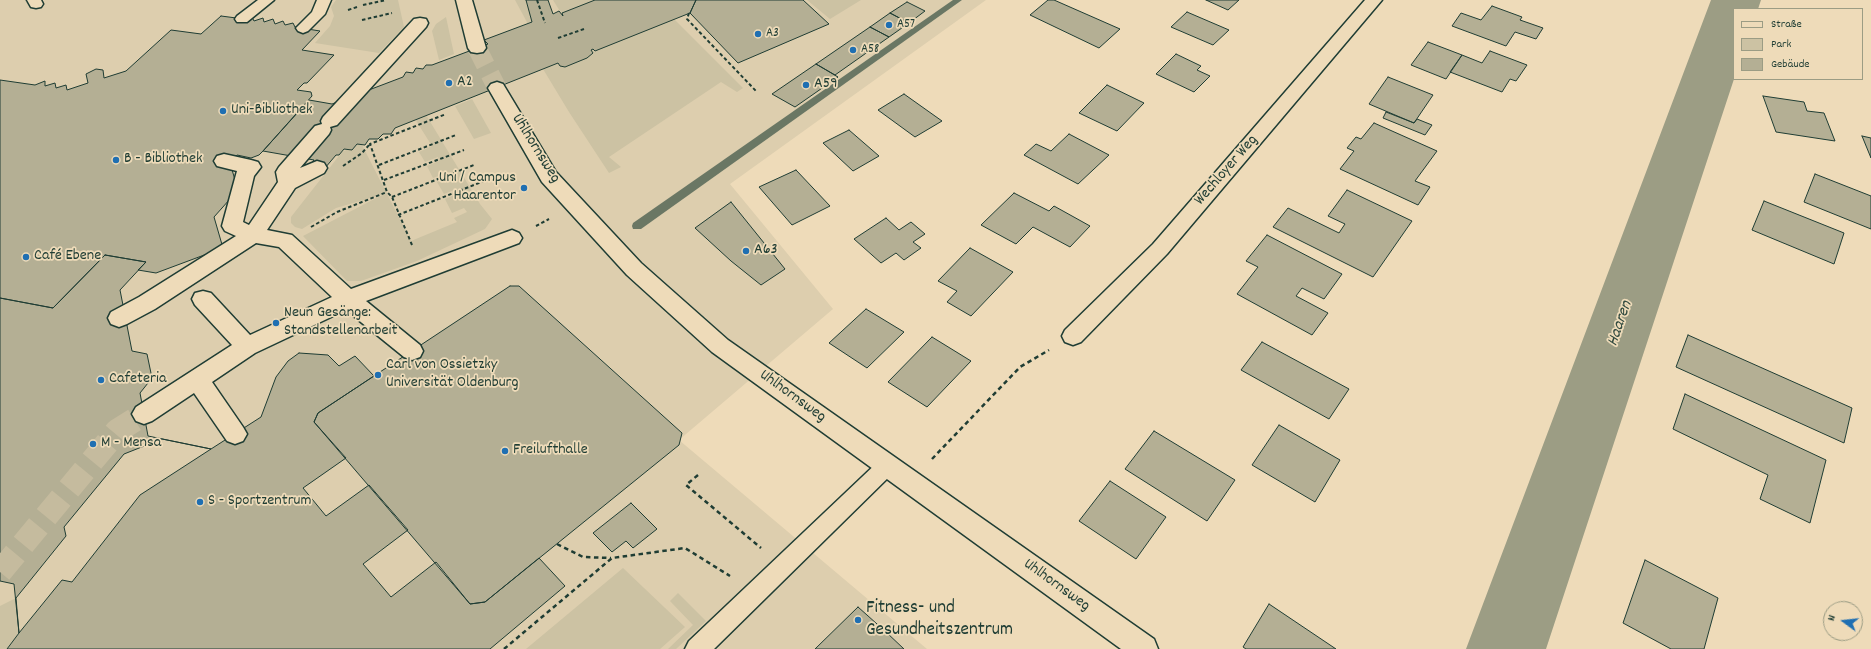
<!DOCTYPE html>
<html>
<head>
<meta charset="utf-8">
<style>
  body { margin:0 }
  #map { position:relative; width:1871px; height:649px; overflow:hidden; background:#eedbb9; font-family:Dekko,sans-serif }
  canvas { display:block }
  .legend { position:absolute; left:1733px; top:8px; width:130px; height:72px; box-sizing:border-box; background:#eedbb9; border:1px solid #9b9c84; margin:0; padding:5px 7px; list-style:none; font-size:12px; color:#1f3d34 }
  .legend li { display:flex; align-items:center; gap:8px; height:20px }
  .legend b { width:20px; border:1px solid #9b9c84 }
  .north { position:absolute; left:1823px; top:601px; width:40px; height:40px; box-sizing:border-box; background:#eedbb9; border:1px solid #9b9c84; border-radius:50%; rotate:285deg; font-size:11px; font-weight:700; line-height:16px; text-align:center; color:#1f3d34 }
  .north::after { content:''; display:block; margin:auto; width:14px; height:18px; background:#1f6fb2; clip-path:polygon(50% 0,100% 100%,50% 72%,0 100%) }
</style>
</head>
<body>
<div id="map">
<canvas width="1871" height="649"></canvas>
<ul class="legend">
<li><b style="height:5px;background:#eedbb9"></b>Straße</li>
<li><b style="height:11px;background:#ccc2a3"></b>Park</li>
<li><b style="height:11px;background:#b4af94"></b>Gebäude</li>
</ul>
<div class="north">N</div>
</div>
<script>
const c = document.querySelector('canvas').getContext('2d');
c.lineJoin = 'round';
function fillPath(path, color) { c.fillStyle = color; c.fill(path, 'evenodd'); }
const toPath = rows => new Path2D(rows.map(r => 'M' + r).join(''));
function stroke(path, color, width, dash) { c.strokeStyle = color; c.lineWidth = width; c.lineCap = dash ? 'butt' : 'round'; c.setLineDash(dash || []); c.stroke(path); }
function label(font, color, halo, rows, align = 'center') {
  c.font = font + ' Dekko,sans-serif'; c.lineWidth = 3.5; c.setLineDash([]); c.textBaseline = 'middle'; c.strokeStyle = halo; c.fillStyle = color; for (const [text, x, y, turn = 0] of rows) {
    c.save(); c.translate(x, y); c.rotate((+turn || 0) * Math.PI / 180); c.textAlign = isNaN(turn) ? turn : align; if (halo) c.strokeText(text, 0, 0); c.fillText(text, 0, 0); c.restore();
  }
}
fillPath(toPath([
  [0,0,986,0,730,184,833,309,679,440,927,649,0,649]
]), '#ddceae');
fillPath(toPath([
  [336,0,398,0,404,27,379,53,315,43,330,26,334,16,331,7],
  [515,0,527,0,538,20,528,24],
  [553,0,603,0,563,16],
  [807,0,861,0,830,19],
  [446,17,454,54,439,60,432,31,436,24],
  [672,17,743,88,737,92,721,82,609,157,621,167,609,173,569,112,543,69,558,63,560,66,565,67,587,58,593,53,591,50],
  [472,99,491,133,474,139,455,106],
  [426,115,480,204,492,219,485,229,417,261,361,281,347,281,303,236,384,194,336,208,302,229,295,227,291,223,291,217,342,152,361,143,411,241,457,222,454,218,467,212,464,208,452,213,445,199,457,194,454,190,444,194,437,182,448,178,446,173,433,178,427,166,439,161,438,157,425,162,419,152,432,146,415,119],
  [623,568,685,627,660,649,526,649],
  [678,593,706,621,676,649,668,649,693,625,670,601],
  [16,598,19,633,7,649,0,649,0,606]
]), '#ccc2a3');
fillPath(toPath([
  [953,0,962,0,641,229,633,229,632,226,633,223,953,0]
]), '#6a7764');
fillPath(toPath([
  [1711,0,1761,0,1758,9,1734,9,1734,79,1546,649,1466,649,1711,0]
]), '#9c9d84');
const building = toPath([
  [526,0,548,0,553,14,559,11,563,16,562,13,595,0,696,0,690,13,595,51,593,49,591,50,593,53,587,58,565,67,560,66,558,63,395,128,391,134,383,134,378,139,369,139,365,145,357,144,352,150,344,149,339,155,336,155,325,168,309,166,314,160,263,151,309,100,332,104,403,77,406,72,413,73,416,68,423,69,426,65,432,65,488,44,484,40,532,22,526,0],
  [696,0,803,0,829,24,738,63,690,13,696,0],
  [1048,0,1054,0,1120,29,1099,48,1030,15,1048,0],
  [1206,0,1239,0,1228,10,1206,0],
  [907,2,925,11,909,23,890,13,907,2],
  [1492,6,1522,17,1520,20,1543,28,1536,39,1515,32,1506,46,1452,26,1461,13,1481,20,1492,6],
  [1187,12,1229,30,1213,45,1171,27,1187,12],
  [890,13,909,23,889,37,870,27,890,13],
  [221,16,244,19,252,17,254,21,263,18,264,22,273,19,275,24,283,21,285,25,293,23,295,27,320,31,302,50,334,55,307,83,304,83,297,90,311,92,312,96,263,151,259,155,251,158,237,155,230,163,238,190,214,217,223,248,156,273,138,270,146,262,105,255,53,308,0,298,0,80,35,85,45,81,45,86,55,83,56,88,66,85,67,90,88,83,86,74,96,69,103,70,104,78,126,71,171,30,201,34,221,16],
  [870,27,889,37,835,75,816,64,870,27],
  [1428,42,1462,55,1446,79,1411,65,1428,42],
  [1490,51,1527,65,1516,81,1510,79,1502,92,1450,72,1462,55,1482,63,1490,51],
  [1176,54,1201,66,1197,70,1210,76,1194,92,1156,74,1176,54],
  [816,64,838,77,795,107,772,94,816,64],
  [1388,77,1433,95,1414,123,1369,104,1388,77],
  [1107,85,1144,103,1117,131,1079,113,1107,85],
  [904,94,942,121,915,137,878,110,904,94],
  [1763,96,1804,102,1807,111,1824,113,1835,141,1776,132,1763,96],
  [1386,112,1414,123,1417,119,1432,125,1425,135,1383,118,1386,112],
  [1374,123,1437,151,1415,181,1430,187,1418,205,1340,169,1354,151,1347,148,1356,137,1361,139,1374,123],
  [849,130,879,156,853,171,823,143,849,130],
  [1069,134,1109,155,1078,184,1024,155,1036,144,1051,151,1069,134],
  [1862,136,1871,138,1871,158,1862,136],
  [796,170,830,206,792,225,759,187,796,170],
  [1815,174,1871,196,1871,229,1804,202,1815,174],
  [1347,190,1412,221,1373,277,1273,227,1288,208,1339,233,1345,224,1328,216,1347,190],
  [1014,193,1049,211,1054,206,1090,226,1070,247,1033,227,1016,244,981,225,1014,193],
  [1764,201,1844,233,1834,264,1752,230,1764,201],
  [731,202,785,269,761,285,731,261,695,228,731,202],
  [886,218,899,230,911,222,925,234,913,242,921,248,904,260,896,253,881,263,854,239,886,218],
  [1267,235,1342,274,1324,299,1302,288,1296,296,1328,313,1312,335,1237,294,1258,267,1246,261,1267,235],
  [970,248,1013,272,971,316,947,302,957,291,938,281,970,248],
  [105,255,146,262,120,290,132,351,147,354,152,378,140,393,148,436,211,449,140,495,72,582,62,580,19,633,14,584,0,581,0,298,53,308,105,255],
  [510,286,519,286,682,433,679,445,485,602,470,604,314,422,318,413,510,286],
  [866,309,904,332,867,368,829,343,866,309],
  [1688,335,1852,408,1844,443,1676,367,1688,335],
  [932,337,971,361,927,407,888,382,932,337],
  [1262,342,1349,389,1329,419,1241,370,1262,342],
  [299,353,328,355,339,366,355,356,374,376,318,413,314,422,346,458,303,488,326,516,369,485,408,530,363,564,391,597,436,562,470,604,485,602,539,558,565,586,490,649,7,649,19,633,16,598,66,536,64,527,124,454,162,439,211,449,261,417,276,377,288,361,299,353],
  [1685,394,1826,460,1810,523,1760,499,1768,475,1673,429,1685,394],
  [1279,425,1340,460,1315,502,1252,465,1279,425],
  [1154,431,1235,480,1207,521,1125,469,1154,431],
  [1110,481,1166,517,1136,559,1079,521,1110,481],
  [631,503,657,529,633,548,626,541,612,552,593,533,631,503],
  [1645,560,1718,598,1704,649,1671,649,1623,623,1645,560],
  [1269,604,1336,649,1246,649,1243,647,1269,604],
  [858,607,886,632,904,649,815,649,858,607]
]);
fillPath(building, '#b4af94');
stroke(building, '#1f3d34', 1);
stroke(toPath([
  [477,48,497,88]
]), '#c5bb9e', 19, [19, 10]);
stroke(toPath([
  [0,572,117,431,144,414]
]), '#c5bb9e', 24, [24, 12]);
const lane = toPath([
  [27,0,41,0,43,4,41,7,36,8,31,7,27,0],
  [258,0,274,0,247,22,237,22,235,19,237,16,258,0],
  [317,0,331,0,325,14,308,31,303,33,298,31,296,28,312,12,317,0],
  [888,456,895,459,899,465,895,471,714,649,685,649,689,641,881,459,888,456]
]);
const street = toPath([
  [456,0,472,0,486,48,483,52,477,53,471,52,468,48,456,0],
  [1365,0,1382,0,1167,254,1081,342,1073,345,1065,342,1062,336,1065,330,1153,244,1365,0],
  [420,18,426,19,428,23,426,27,337,125,330,127,331,130,329,134,300,168,317,161,324,163,327,168,324,173,295,188,267,230,292,235,351,289,512,230,519,233,522,238,519,243,366,301,420,345,423,351,420,357,412,360,404,357,346,310,255,353,212,382,243,427,247,434,243,441,235,444,227,441,194,393,152,421,144,424,136,421,132,414,136,407,232,345,195,305,192,299,195,293,203,291,211,293,250,335,332,297,279,247,256,243,155,309,127,324,119,327,111,324,108,318,111,312,139,297,236,236,225,231,222,226,237,171,217,166,214,161,217,156,224,154,251,160,258,162,261,167,254,176,243,222,249,225,278,182,276,172,279,167,315,126,322,124,321,121,323,117,414,19,420,18],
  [497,82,503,84,556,172,641,263,728,340,1154,639,1158,649,1121,649,712,352,627,275,542,182,488,88,491,84,497,82]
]);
stroke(lane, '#1f3d34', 3);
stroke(street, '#1f3d34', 3);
stroke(toPath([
  [537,0,545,23],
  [363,5,386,0],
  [348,10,357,7],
  [689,13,687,19,756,91],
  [362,20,392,13],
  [558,38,584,29],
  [379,165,456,135],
  [343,166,362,153,370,144],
  [384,180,464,150],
  [392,197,474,165],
  [398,215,484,181],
  [536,226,549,219],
  [311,227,337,212,387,192],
  [412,245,392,197,387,192,370,144,446,114]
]), '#1f3d34', 2, [3.5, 2.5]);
stroke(toPath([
  [932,459,1020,367,1049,350],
  [698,475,686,485,761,548],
  [557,544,583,557,611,558],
  [504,649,612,558,685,548,730,576]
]), '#1f3d34', 2.5, [4.5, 3.5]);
fillPath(lane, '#eedbb9');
fillPath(street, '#eedbb9');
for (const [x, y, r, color] of [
  [889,25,4,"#1f6fb2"],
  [758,34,4,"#1f6fb2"],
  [853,50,4,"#1f6fb2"],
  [449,83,4,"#1f6fb2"],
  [806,85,4,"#1f6fb2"],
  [223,111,4,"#1f6fb2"],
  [116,160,4,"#1f6fb2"],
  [524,188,4,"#1f6fb2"],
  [746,251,4,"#1f6fb2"],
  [26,257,4,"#1f6fb2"],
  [276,323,4,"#1f6fb2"],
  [378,375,4,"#1f6fb2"],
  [101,380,4,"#1f6fb2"],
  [93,444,4,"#1f6fb2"],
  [505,451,4,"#1f6fb2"],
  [200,502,4,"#1f6fb2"],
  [858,620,4,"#1f6fb2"]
]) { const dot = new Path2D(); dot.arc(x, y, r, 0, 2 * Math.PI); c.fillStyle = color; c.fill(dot); stroke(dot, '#eedbb9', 1.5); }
label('13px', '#1f3d34', '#eedbb9', [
  ["A57",897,25],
  ["A3",766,34],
  ["A58",861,50]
], 'left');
label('16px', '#1f3d34', '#eedbb9', [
  ["A2",457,83],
  ["A59",814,85],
  ["Uni-Bibliothek",231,111],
  ["B - Bibliothek",124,160],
  ["Uni / Campus",516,179,"right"],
  ["Haarentor",516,197,"right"],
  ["A63",754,251],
  ["Café Ebene",34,257],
  ["Neun Gesänge:",284,314],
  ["Standstellenarbeit",284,332],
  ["Carl von Ossietzky",386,366],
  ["Universität Oldenburg",386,384],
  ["Cafeteria",109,380],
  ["M - Mensa",101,444],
  ["Freilufthalle",513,451],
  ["S - Sportzentrum",208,502]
], 'left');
label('16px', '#1f3d34', '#eedbb9', [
  ["Uhlhornsweg",535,149,58],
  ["Wechloyer Weg",1227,171,-49],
  ["Uhlhornsweg",792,397,36],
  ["Uhlhornsweg",1056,586,36]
]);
label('italic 17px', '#324b40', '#eedbb9', [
  ["Haaren",1621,324,-71]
]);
label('19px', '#1f3d34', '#eedbb9', [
  ["Fitness- und",866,609],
  ["Gesundheitszentrum",866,631]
], 'left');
</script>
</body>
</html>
